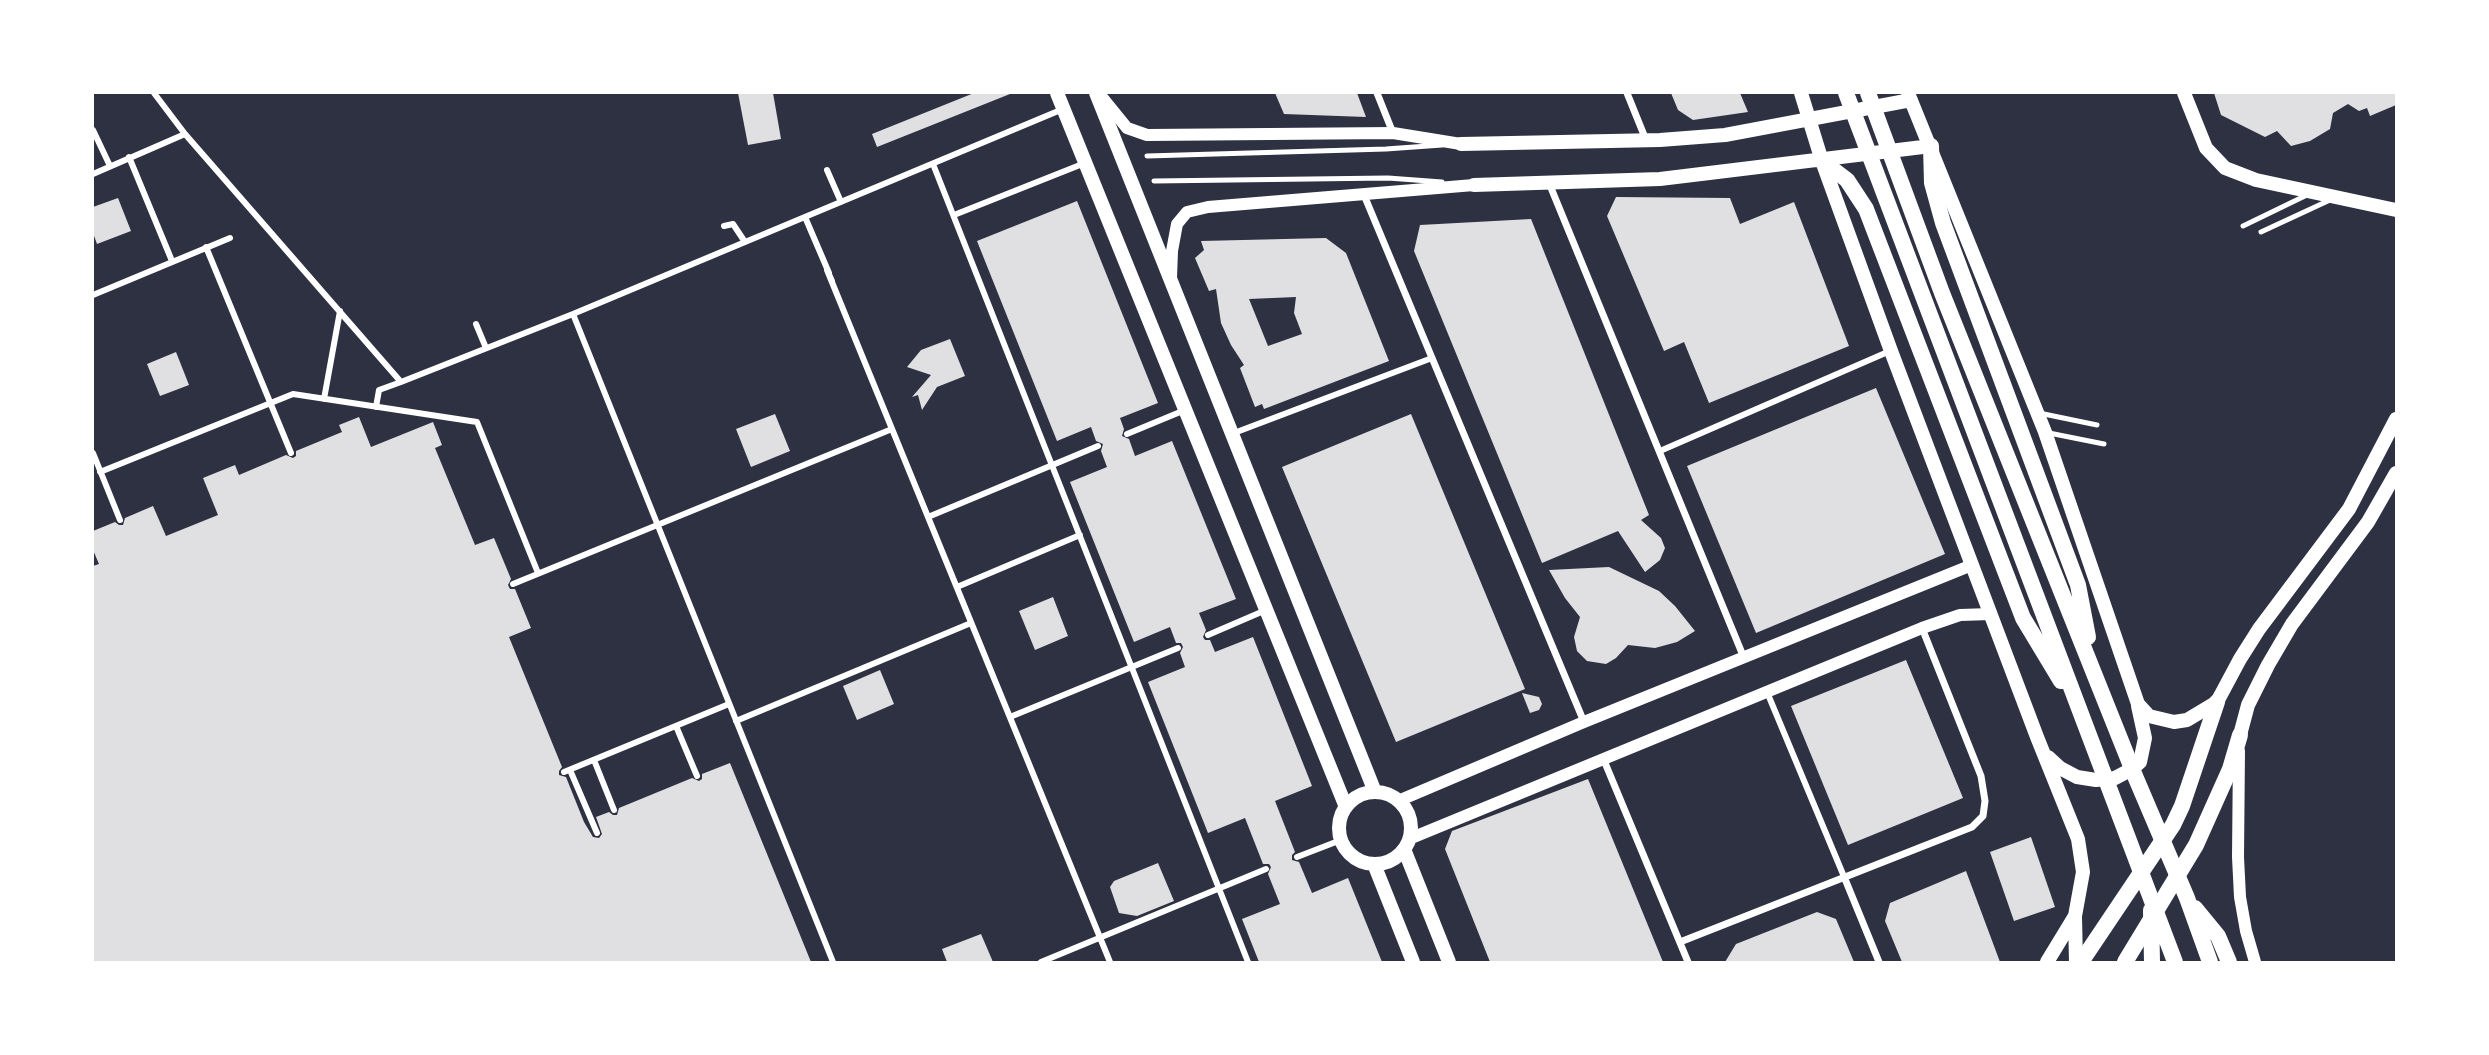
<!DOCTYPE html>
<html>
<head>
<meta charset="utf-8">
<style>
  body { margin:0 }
  #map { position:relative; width:2489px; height:1055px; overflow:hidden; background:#2d3142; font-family:Raleway,sans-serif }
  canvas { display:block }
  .frame { position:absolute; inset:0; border:94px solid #fff; pointer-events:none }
</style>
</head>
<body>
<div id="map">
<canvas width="2489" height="1055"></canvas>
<div class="frame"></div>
</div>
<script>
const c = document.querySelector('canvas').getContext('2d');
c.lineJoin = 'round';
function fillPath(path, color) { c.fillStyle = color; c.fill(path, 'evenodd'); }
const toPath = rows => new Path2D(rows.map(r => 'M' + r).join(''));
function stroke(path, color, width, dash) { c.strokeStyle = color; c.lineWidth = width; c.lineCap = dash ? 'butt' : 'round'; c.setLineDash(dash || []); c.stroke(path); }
fillPath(toPath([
  [738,93,773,93,781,139,748,145],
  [974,93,1010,94,877,147,872,134],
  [1275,93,1357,93,1366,117,1284,114],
  [1671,93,1740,93,1748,112,1693,120,1678,110],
  [2214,93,2396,93,2396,105,2370,116,2367,108,2359,111,2348,104,2333,113,2330,129,2310,141,2291,146,2277,131,2265,137,2221,115],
  [1616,197,1730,198,1740,224,1794,202,1849,346,1709,403,1684,342,1664,351,1607,216],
  [118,198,131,231,97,244,93,233,93,207],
  [1077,201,1158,403,1120,418,1124,429,1122,436,1129,439,1135,456,1172,441,1236,599,1199,613,1206,630,1203,637,1205,640,1210,640,1215,652,1253,637,1312,786,1275,801,1295,852,1292,855,1292,860,1299,862,1312,893,1348,878,1382,962,1259,962,1242,919,1280,904,1268,874,1271,867,1269,864,1263,864,1245,818,1208,833,1148,682,1185,667,1180,653,1183,647,1181,643,1176,643,1170,627,1134,642,1070,482,1107,467,1101,451,1103,444,1096,441,1091,427,1057,441,977,241],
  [1531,219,1649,515,1641,520,1661,538,1665,548,1660,560,1645,572,1618,531,1542,563,1414,251,1420,225],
  [1326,238,1346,253,1389,361,1264,409,1262,404,1255,407,1240,368,1244,365,1231,345,1221,323,1216,289,1209,291,1195,258,1204,250,1201,241],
  [1296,297,1294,313,1302,334,1268,346,1249,299],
  [950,339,965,376,937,387,922,410,918,395,912,397,931,375,907,367,921,350],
  [176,352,189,385,160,396,147,364],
  [1876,388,1945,554,1756,633,1687,466],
  [775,414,790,451,751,467,736,429],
  [1411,414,1525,689,1396,742,1282,467],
  [359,417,371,447,433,422,442,445,435,448,475,545,494,538,511,579,508,585,510,589,515,589,531,628,509,637,562,767,559,771,559,775,566,777,584,822,593,837,599,838,602,834,596,817,609,812,613,815,617,815,619,808,692,778,699,781,702,779,702,774,730,763,811,962,93,962,93,566,99,564,93,550,93,531,115,522,119,525,123,525,125,518,153,506,166,536,218,515,203,478,235,465,239,475,286,455,293,458,296,456,296,451,342,432,339,425],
  [1609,567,1659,591,1675,606,1695,631,1677,642,1655,648,1628,645,1616,658,1606,664,1587,661,1577,651,1574,637,1580,617,1565,598,1549,570],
  [1053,597,1068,636,1035,650,1019,611],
  [1906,660,1963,798,1848,845,1791,706],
  [880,670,894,704,857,720,843,686],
  [1522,693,1539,697,1542,704,1539,710,1530,713],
  [1588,779,1663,962,1490,962,1445,849,1452,831],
  [2031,837,2055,907,2014,921,1990,852],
  [1158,863,1174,901,1137,916,1119,913,1110,887,1114,881],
  [1966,871,2000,962,1902,962,1885,921,1890,903],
  [1817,912,1836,919,1854,962,1725,962,1736,944],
  [981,934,993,962,947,962,942,949]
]), '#e0e0e3');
stroke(toPath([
  [1147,156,1386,149,1442,145],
  [1154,181,1388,178,1442,182],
  [2243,226,2309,194],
  [2261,232,2330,200],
  [2039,413,2097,425],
  [2049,433,2104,444]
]), '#fff', 5);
stroke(toPath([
  [154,93,185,134,401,382,573,314,1063,109],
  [93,130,110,166],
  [129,157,172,261],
  [933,164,1248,962],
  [827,170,841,202],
  [93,174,185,134],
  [954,215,1085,163],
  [805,217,829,273],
  [724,226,733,224,745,242],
  [206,247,291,453],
  [832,281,827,270,1110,962],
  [93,295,230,238],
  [573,314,833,962],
  [476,324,486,348],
  [324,399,340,311],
  [376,407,379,390,401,382],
  [1234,433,1432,358],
  [1127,434,1185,410],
  [1660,451,1890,351],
  [93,453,120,520],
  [100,472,293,394,477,422,538,573],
  [928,517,1098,446],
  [513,584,892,429],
  [957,587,1080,535],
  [1208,635,1266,610],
  [1767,692,1845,879],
  [1010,717,1178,648],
  [736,721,971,623],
  [676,726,697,776],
  [594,760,614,810],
  [570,770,597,833],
  [564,772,729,704],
  [1297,857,1341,840],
  [1041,962,1266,869]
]), '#fff', 6);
stroke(toPath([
  [1377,93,1393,133],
  [1627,93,1646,140],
  [1549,183,1744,658],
  [1364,195,1584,722],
  [1603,758,1688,962],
  [1845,879,1879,962],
  [1680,942,1972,827,1983,816,1985,801,1981,776,1922,628]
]), '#fff', 7);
stroke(toPath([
  [1101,96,1127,128,1147,135,1393,133,1461,144],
  [1171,278,1172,251,1177,224,1187,212,1208,207,1474,185],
  [2239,751,2238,857,2240,897,2246,931,2255,962],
  [1398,801,1584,722,1972,565],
  [1409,839,1922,628,1960,615,1991,614]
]), '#fff', 12);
stroke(toPath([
  [1057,93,1346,807],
  [1096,93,1375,792],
  [1801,93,1822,161,1891,351,2037,737,2078,839,2083,872,2075,916,2047,962],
  [1908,93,2045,432,2138,704,2149,716,2174,722,2187,720,2217,702,2240,659,2259,629,2349,509,2396,419],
  [2184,93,2206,148,2225,168,2256,180,2396,210],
  [1461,144,1660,140,1725,135,1911,100],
  [1474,185,1660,179,1931,146],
  [2240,735,2248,705,2268,665,2292,624,2368,522,2396,473],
  [2048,757,2060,768,2077,777,2096,780,2115,778,2132,769,2140,762,2145,738,2138,706],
  '1339 828a36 36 0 1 1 72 0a36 36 0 1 1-72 0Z',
  [1404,849,1449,962],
  [1374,864,1413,962],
  [2075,917,2076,962]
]), '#fff', 14);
stroke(toPath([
  [2081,962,2173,825,2182,806,2217,702],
  [2125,962,2196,845,2230,769,2240,735]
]), '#fff', 16);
stroke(toPath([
  [1846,93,2175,962],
  [1868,93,1942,293,2135,776,2187,898,2210,962],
  [1931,146,1932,183,1943,223,2078,585,2088,637],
  [1822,161,1847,180,1866,209,2023,618,2061,681],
  [2195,908,2218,936,2229,962],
  [2151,910,2152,962]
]), '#fff', 16);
</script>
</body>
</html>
